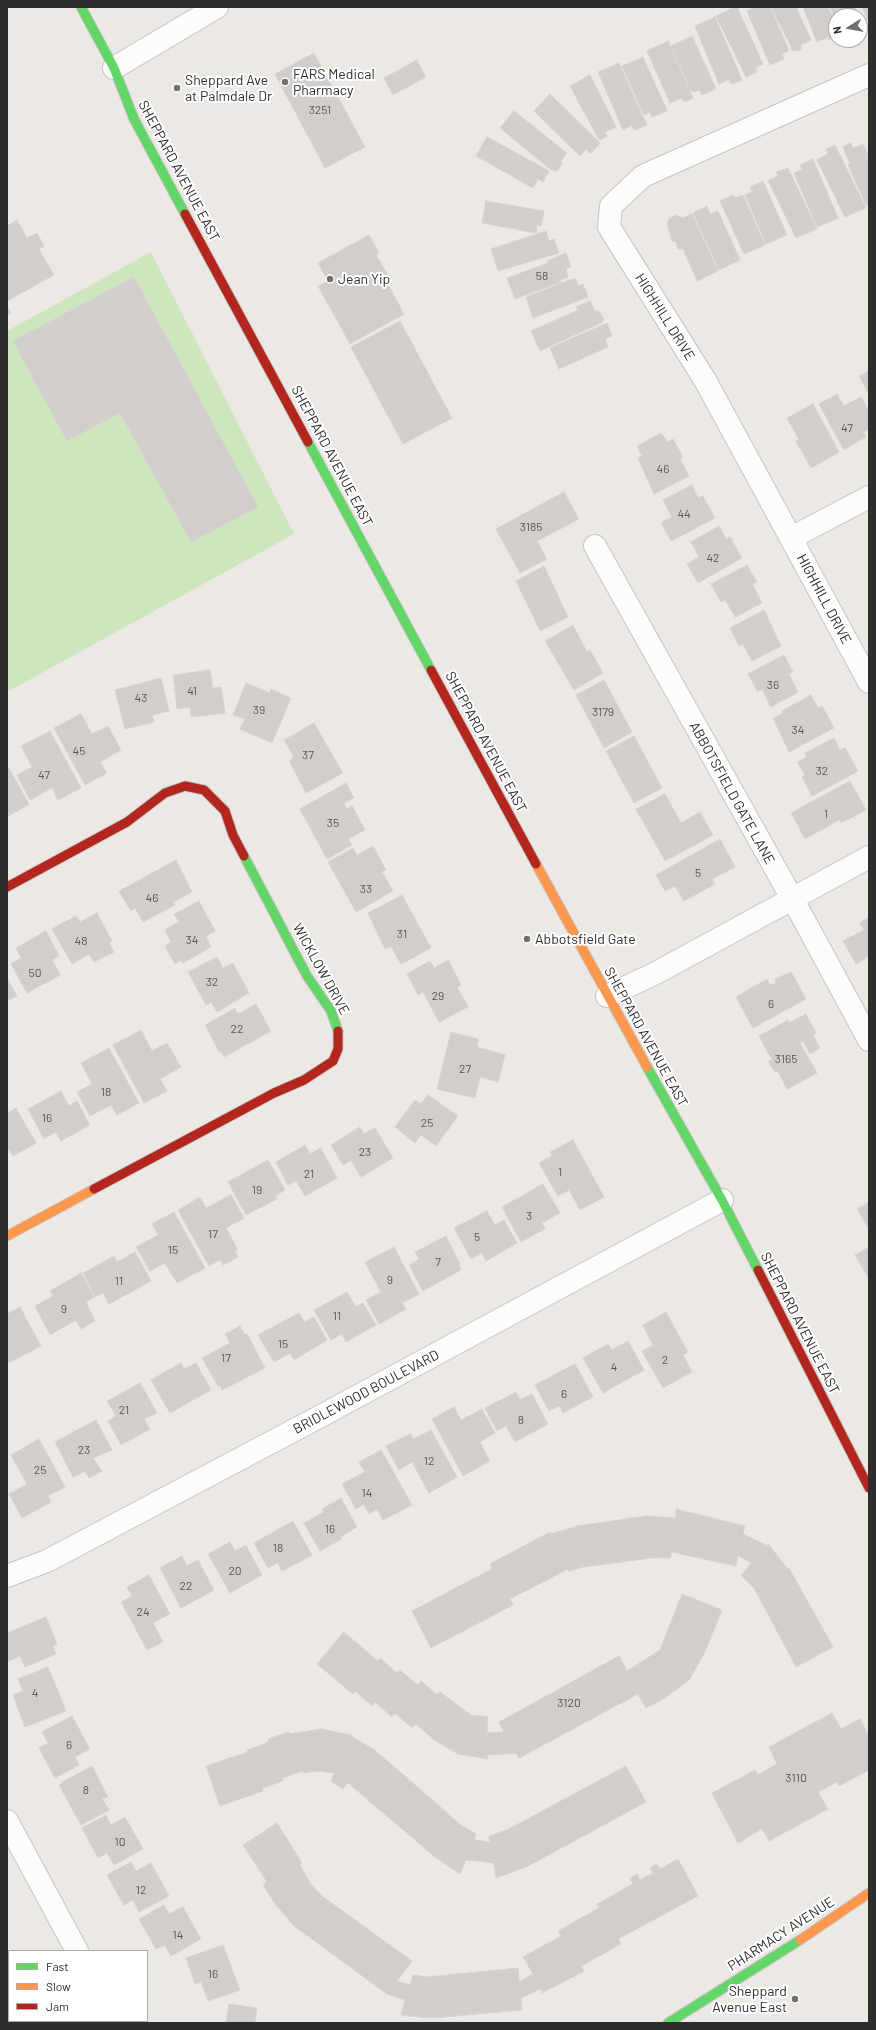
<!DOCTYPE html>
<html>
<head>
<meta charset="utf-8">
<style>
  body { margin:0 }
  #map { position:relative; width:876px; height:2030px; overflow:hidden; background:#ece8e4; font-family:Barlow,sans-serif }
  canvas { display:block }
  .frame { position:absolute; inset:0; border:8px solid #2e2e2e; pointer-events:none }
  .legend { position:absolute; left:8px; top:1950px; width:140px; height:72px; box-sizing:border-box; background:#fff; border:1px solid #ababab; margin:0; padding:5px 7px; list-style:none; font-size:12px; color:#2e2e2e }
  .legend li { display:flex; align-items:center; gap:8px; height:20px }
  .legend b { width:20px; border:1px solid #ababab }
  .north { position:absolute; left:828px; top:8px; width:40px; height:40px; box-sizing:border-box; background:#fff; border:1px solid #ababab; border-radius:50%; rotate:259deg; font-size:11px; font-weight:700; line-height:16px; text-align:center; color:#2e2e2e }
  .north::after { content:''; display:block; margin:auto; width:14px; height:18px; background:#706f6e; clip-path:polygon(50% 0,100% 100%,50% 72%,0 100%) }
</style>
</head>
<body>
<div id="map">
<canvas width="876" height="2030"></canvas>
<div class="frame"></div>
<ul class="legend">
<li><b style="height:5px;background:#63d668"></b>Fast</li>
<li><b style="height:5px;background:#ff974d"></b>Slow</li>
<li><b style="height:5px;background:#b3261e"></b>Jam</li>
</ul>
<div class="north">N</div>
</div>
<script>
const c = document.querySelector('canvas').getContext('2d');
c.lineJoin = 'round';
function fillPath(path, color) { c.fillStyle = color; c.fill(path, 'evenodd'); }
const toPath = rows => new Path2D(rows.map(r => 'M' + r).join(''));
function stroke(path, color, width, dash) { c.strokeStyle = color; c.lineWidth = width; c.lineCap = dash ? 'butt' : 'round'; c.setLineDash(dash || []); c.stroke(path); }
function label(font, color, halo, rows, align = 'center') {
  c.font = font + ' Barlow,sans-serif'; c.lineWidth = 4; c.setLineDash([]); c.textBaseline = 'middle'; c.strokeStyle = halo; c.fillStyle = color; for (const [text, x, y, turn = 0] of rows) {
    c.save(); c.translate(x, y); c.rotate((+turn || 0) * Math.PI / 180); c.textAlign = isNaN(turn) ? turn : align; if (halo) c.strokeText(text, 0, 0); c.fillText(text, 0, 0); c.restore();
  }
}
fillPath(toPath([
  [151,252,294,534,7,692,7,331]
]), '#cee6be');
const building = toPath([
  [735,7,737,7,763,64,755,68,757,72,746,77,716,16,735,7],
  [756,7,770,7,788,48,788,51,782,54,784,59,770,65,747,11,756,7],
  [771,7,796,7,811,40,801,45,801,50,793,51,771,7],
  [803,7,828,7,836,24,836,37,829,40,828,37,817,42,803,7],
  [830,7,855,7,859,16,836,16,836,21,830,7],
  [862,7,869,7,869,20,868,21,862,7],
  [715,17,742,80,731,84,729,79,719,84,695,26,715,17],
  [692,36,716,89,702,95,699,90,694,92,693,90,691,91,671,46,692,36],
  [668,41,693,98,685,102,681,98,670,103,647,51,668,41],
  [314,53,365,147,325,168,275,74,314,53],
  [643,57,667,111,652,117,650,112,644,115,622,66,643,57],
  [417,60,426,77,393,95,384,78,417,60],
  [619,63,647,125,634,130,632,125,623,130,598,72,619,63],
  [590,75,616,127,605,132,607,136,599,140,570,86,590,75],
  [550,94,600,143,590,154,586,149,580,156,534,111,550,94],
  [514,111,567,153,561,161,562,164,557,171,550,169,500,128,514,111],
  [487,137,549,171,543,182,538,179,533,188,476,156,487,137],
  [851,143,853,148,863,144,869,157,869,204,866,205,848,165,850,164,843,147,851,143],
  [835,145,866,208,845,217,817,160,828,154,826,149,835,145],
  [813,159,838,218,817,227,794,173,802,169,800,165,813,159],
  [788,168,817,229,796,238,768,180,778,176,776,172,788,168],
  [763,181,787,235,766,244,745,195,752,192,750,187,763,181],
  [733,195,735,198,743,195,765,245,744,254,720,201,733,195],
  [486,201,544,211,541,226,537,225,536,233,482,223,486,201],
  [707,206,710,214,718,211,740,260,719,270,693,213,707,206],
  [692,214,718,271,697,281,683,249,678,249,676,242,672,241,667,224,669,219,676,215,683,218,692,214],
  [17,220,27,238,37,233,44,246,39,249,54,275,7,301,7,226,17,220],
  [546,231,549,241,554,239,559,253,498,271,491,249,546,231],
  [369,235,379,253,376,255,388,275,384,277,404,314,350,344,318,286,328,281,318,263,369,235],
  [566,253,571,267,566,269,568,277,560,280,561,282,515,299,507,278,548,263,547,261,566,253],
  [134,277,258,507,191,542,120,413,67,441,13,341,134,277],
  [572,279,576,279,578,286,583,284,588,297,533,318,526,297,572,279],
  [590,301,595,311,600,312,604,320,601,323,540,351,531,331,578,310,576,307,590,301],
  [7,306,11,313,7,315,7,306],
  [400,321,452,418,403,444,351,347,400,321],
  [607,323,612,336,605,339,608,347,559,369,550,348,607,323],
  [869,371,869,394,859,376,869,371],
  [837,394,844,406,861,397,869,411,869,429,864,432,866,437,844,450,819,404,837,394],
  [813,404,839,452,811,468,796,441,799,440,787,418,813,404],
  [661,433,668,442,673,439,683,457,680,459,689,476,654,494,638,458,642,456,637,446,661,433],
  [692,485,698,498,703,496,715,518,671,541,661,523,672,517,663,500,692,485],
  [564,492,579,519,537,541,547,559,520,573,496,529,564,492],
  [719,526,726,539,730,537,742,558,698,583,687,564,699,557,691,542,719,526],
  [747,565,757,582,752,584,762,603,735,617,725,600,721,602,711,584,747,565],
  [544,566,568,617,540,631,516,581,544,566],
  [764,610,781,646,752,661,743,644,739,646,730,628,764,610],
  [573,625,587,652,590,650,603,673,574,690,545,641,573,625],
  [784,655,793,672,789,674,798,692,771,707,762,689,758,692,748,674,784,655],
  [210,670,213,688,221,687,225,713,191,717,190,707,177,709,173,675,210,670],
  [161,678,169,711,152,715,154,722,125,729,115,690,161,678],
  [604,680,632,732,604,748,576,695,604,680],
  [246,683,270,693,271,689,291,698,272,743,240,729,245,719,233,715,246,683],
  [811,695,818,708,822,706,834,728,789,752,773,718,783,713,782,711,811,695],
  [81,714,92,734,108,726,121,750,100,762,107,773,85,785,54,728,81,714],
  [314,723,343,773,306,793,289,761,294,757,284,740,314,723],
  [50,731,81,788,58,800,52,788,30,800,17,775,32,767,21,746,50,731],
  [634,736,662,788,634,803,606,751,634,736],
  [834,738,840,750,845,748,858,771,812,796,802,777,805,775,797,762,807,757,805,753,834,738],
  [7,765,29,804,7,817,7,765],
  [850,781,866,810,841,823,839,820,805,839,791,813,850,781],
  [346,783,354,798,344,803,347,809,352,806,365,830,348,839,352,845,327,859,300,809,346,783],
  [665,794,681,823,700,812,713,835,665,861,636,809,665,794],
  [720,839,735,867,712,879,715,884,684,901,675,886,665,891,656,875,720,839],
  [373,846,386,870,382,872,393,891,356,912,328,862,353,848,357,855,373,846],
  [176,860,192,892,173,902,175,905,143,922,135,908,131,911,119,891,176,860],
  [402,895,431,948,401,964,391,946,385,949,368,913,402,895],
  [199,901,215,931,206,936,211,947,183,963,181,960,175,964,165,946,171,942,165,930,179,922,174,914,199,901],
  [97,913,112,941,109,943,114,952,94,962,89,954,72,964,52,929,76,916,80,922,97,913],
  [869,917,869,956,856,964,843,941,864,930,860,923,869,917],
  [46,931,59,956,52,960,60,975,27,993,11,964,21,958,16,948,46,931],
  [217,957,223,968,233,963,249,993,217,1012,211,1002,206,1005,188,972,217,957],
  [448,960,461,985,457,987,468,1007,439,1022,423,992,418,995,407,974,430,961,434,968,448,960],
  [791,972,806,999,753,1028,736,997,767,979,770,985,776,983,775,979,791,972],
  [7,978,17,996,7,1001,7,978],
  [256,1004,271,1031,224,1057,221,1052,219,1052,205,1025,235,1008,238,1014,256,1004],
  [806,1014,816,1033,813,1035,820,1048,810,1054,803,1041,800,1043,817,1073,787,1089,778,1071,775,1072,768,1061,772,1060,759,1036,788,1020,789,1023,806,1014],
  [141,1030,152,1051,167,1043,181,1067,160,1079,167,1091,144,1103,113,1045,141,1030],
  [451,1032,478,1039,477,1047,505,1055,498,1082,480,1077,475,1098,437,1089,451,1032],
  [109,1048,139,1103,117,1115,111,1105,90,1116,77,1092,92,1084,81,1063,109,1048],
  [61,1091,69,1106,77,1101,90,1125,61,1141,56,1132,44,1139,28,1109,61,1091],
  [428,1095,458,1116,436,1146,421,1135,415,1143,395,1127,415,1100,421,1104,428,1095],
  [16,1108,36,1143,13,1156,9,1150,7,1151,7,1114,16,1108],
  [360,1127,364,1134,375,1128,393,1158,361,1177,351,1160,343,1165,331,1145,360,1127],
  [573,1140,604,1197,580,1210,569,1190,558,1196,539,1163,552,1156,550,1152,573,1140],
  [305,1145,310,1154,321,1148,337,1178,305,1196,296,1181,288,1185,276,1162,305,1145],
  [268,1160,285,1190,275,1196,277,1199,246,1215,228,1182,268,1160],
  [543,1184,560,1213,542,1223,545,1229,521,1242,502,1207,543,1184],
  [231,1195,244,1218,226,1228,238,1250,235,1251,238,1257,223,1265,220,1260,209,1266,178,1210,200,1197,206,1208,231,1195],
  [869,1202,869,1229,857,1209,869,1202],
  [487,1211,495,1225,504,1220,517,1243,486,1261,482,1253,471,1259,454,1228,487,1211],
  [174,1212,205,1268,177,1283,165,1263,150,1271,136,1247,158,1235,152,1224,174,1212],
  [446,1236,460,1264,459,1265,461,1270,423,1291,409,1265,419,1259,415,1252,446,1236],
  [394,1247,419,1294,402,1303,406,1309,379,1324,366,1300,381,1292,365,1262,394,1247],
  [869,1247,869,1279,855,1255,869,1247],
  [135,1252,151,1281,109,1304,103,1293,95,1297,83,1273,114,1256,117,1262,135,1252],
  [81,1273,94,1297,86,1302,95,1321,81,1329,76,1320,50,1335,35,1306,53,1296,50,1291,81,1273],
  [347,1292,356,1307,363,1303,376,1325,346,1342,342,1334,331,1340,314,1310,347,1292],
  [20,1307,41,1346,8,1363,7,1314,20,1307],
  [666,1312,688,1352,683,1355,692,1372,663,1388,642,1351,653,1345,643,1325,666,1312],
  [299,1313,304,1322,314,1317,327,1340,294,1360,290,1353,274,1362,258,1335,299,1313],
  [240,1326,245,1335,247,1334,265,1368,222,1390,220,1385,218,1386,202,1358,230,1343,225,1334,240,1326],
  [628,1341,644,1370,603,1393,583,1358,608,1344,612,1350,628,1341],
  [181,1363,184,1369,196,1363,211,1390,170,1413,151,1380,181,1363],
  [575,1364,593,1397,563,1413,560,1406,549,1411,535,1385,575,1364],
  [140,1383,157,1413,144,1419,150,1429,121,1445,108,1421,116,1416,107,1401,140,1383],
  [516,1392,520,1400,532,1394,548,1424,515,1442,506,1426,497,1431,485,1408,516,1392],
  [454,1407,461,1420,482,1409,495,1433,480,1442,490,1461,463,1476,432,1419,454,1407],
  [96,1420,112,1450,93,1458,102,1471,89,1478,85,1471,73,1477,55,1442,96,1420],
  [431,1430,457,1477,429,1493,412,1462,399,1470,386,1446,410,1434,414,1439,431,1430],
  [39,1439,65,1487,48,1496,51,1502,22,1518,9,1494,27,1484,11,1455,39,1439],
  [381,1450,412,1505,383,1520,377,1509,369,1514,364,1504,356,1509,342,1484,365,1472,359,1462,381,1450],
  [341,1498,357,1527,340,1537,342,1539,320,1551,304,1523,324,1512,322,1509,341,1498],
  [676,1509,745,1526,743,1534,768,1546,768,1544,788,1569,789,1568,833,1647,796,1667,754,1588,741,1575,752,1563,738,1556,736,1566,671,1552,671,1558,651,1558,583,1567,569,1571,568,1569,510,1599,513,1605,431,1648,412,1611,492,1569,490,1564,550,1532,551,1534,577,1526,647,1516,676,1518,676,1509],
  [293,1521,312,1555,282,1571,278,1563,268,1568,254,1543,293,1521],
  [230,1542,235,1551,246,1545,262,1575,230,1593,208,1554,230,1542],
  [182,1556,187,1566,198,1560,214,1590,181,1608,160,1568,182,1556],
  [149,1575,170,1614,153,1623,163,1642,147,1650,121,1602,132,1596,127,1587,149,1575],
  [682,1594,722,1610,705,1652,689,1680,665,1698,646,1708,638,1694,519,1758,516,1753,487,1755,488,1759,458,1754,434,1740,416,1724,412,1728,395,1713,392,1717,375,1702,372,1706,355,1691,353,1694,317,1664,344,1632,378,1661,380,1658,397,1673,400,1670,418,1685,421,1681,437,1695,440,1692,471,1715,488,1717,487,1733,504,1732,499,1722,619,1656,627,1671,660,1650,682,1594],
  [46,1617,57,1644,53,1646,56,1654,25,1667,20,1656,7,1662,7,1633,46,1617],
  [48,1667,66,1711,25,1727,13,1695,23,1691,18,1679,48,1667],
  [832,1713,841,1729,860,1719,869,1736,869,1770,839,1786,837,1782,818,1792,828,1809,769,1841,762,1829,738,1843,712,1793,755,1770,758,1775,777,1764,769,1747,832,1713],
  [72,1716,90,1749,75,1757,79,1765,55,1778,39,1748,48,1743,42,1732,72,1716],
  [321,1729,350,1735,376,1751,461,1825,476,1834,474,1840,490,1842,489,1836,507,1830,626,1766,646,1802,528,1866,496,1878,494,1863,466,1860,460,1874,435,1857,348,1783,343,1789,331,1781,334,1773,318,1771,304,1773,303,1771,282,1778,283,1781,262,1788,263,1791,220,1806,206,1766,248,1752,247,1750,269,1742,268,1739,289,1732,290,1734,321,1729],
  [92,1766,108,1797,102,1799,109,1810,81,1825,59,1785,63,1783,62,1782,92,1766],
  [106,1815,111,1825,125,1817,143,1849,114,1865,107,1853,98,1858,82,1828,106,1815],
  [277,1823,302,1863,300,1865,310,1883,322,1896,412,1961,397,1981,410,1985,413,1975,427,1977,518,1968,519,1982,533,1974,523,1957,561,1936,558,1931,599,1908,597,1904,633,1884,630,1878,637,1874,640,1880,653,1873,650,1868,657,1864,660,1869,678,1859,698,1896,618,1939,621,1944,581,1966,584,1971,542,1993,540,1989,521,1998,522,2010,432,2018,401,2015,405,2000,387,1994,294,1926,276,1905,263,1885,267,1882,243,1845,277,1823],
  [131,1862,136,1871,151,1863,169,1896,139,1912,133,1900,124,1905,107,1875,131,1862],
  [164,1905,169,1914,183,1907,201,1939,171,1956,165,1945,156,1949,139,1919,164,1905],
  [223,1945,240,1990,208,2001,201,1982,195,1984,186,1958,223,1945],
  [7,1960,9,1964,9,2010,7,2011,7,1960],
  [229,2004,257,2008,255,2023,226,2023,229,2004],
  [9,2017,9,2021,54,2021,55,2023,7,2023,7,2018,9,2017]
]);
fillPath(building, '#d1cecb');
stroke(building, '#d7d4d0', 1);
const street = toPath([
  [114,68,217,7],
  [869,75,643,176,611,206,609,227,705,380,869,682],
  [791,538,869,497],
  [595,546,803,918,869,1040],
  [607,996,656,973,869,857],
  [7,1576,47,1561,319,1417,722,1200],
  [7,1821,77,1951],
  [122,2021,123,2023]
]);
const fast = toPath([
  [81,7,114,68,134,119,185,214],
  [308,442,431,670],
  [244,856,307,976,331,1011,338,1031],
  [647,1067,722,1200,758,1270],
  [668,2023,800,1940]
]);
const slow = toPath([
  [536,864,647,1067],
  [7,1236,94,1189],
  [800,1940,869,1893]
]);
const jam = toPath([
  [185,214,308,442],
  [431,670,536,864],
  [7,887,127,822,165,793,185,786,204,790,225,811,233,835,244,856],
  [94,1189,274,1093,304,1080,333,1061,338,1049,338,1031],
  [758,1270,869,1488]
]);
stroke(street, '#c5c4c5', 24);
stroke(fast, '#c5c4c5', 11);
stroke(slow, '#c5c4c5', 11);
stroke(jam, '#c5c4c5', 11);
stroke(street, '#fcfcfb', 22);
stroke(fast, '#63d668', 9);
stroke(slow, '#ff974d', 9);
stroke(jam, '#b3261e', 9);
for (const [x, y, r, color] of [
  [285,82,4,"#706f6e"],
  [177,88,4,"#706f6e"],
  [330,279,4,"#706f6e"],
  [527,939,4,"#706f6e"],
  [795,1999,4,"#706f6e"]
]) { const dot = new Path2D(); dot.arc(x, y, r, 0, 2 * Math.PI); c.fillStyle = color; c.fill(dot); stroke(dot, '#fff', 1.5); }
label('12px', '#585857', null, [
  ["3251",320,110],
  ["58",542,276],
  ["47",847,428],
  ["46",663,469],
  ["44",684,514],
  ["3185",531,527],
  ["42",713,558],
  ["36",773,685],
  ["41",192,691],
  ["43",141,698],
  ["39",259,710],
  ["3179",603,712],
  ["34",798,730],
  ["45",79,751],
  ["37",308,755],
  ["32",822,771],
  ["47",44,775],
  ["1",826,814],
  ["35",333,823],
  ["5",698,873],
  ["33",366,889],
  ["46",152,898],
  ["31",402,934],
  ["34",192,940],
  ["48",81,941],
  ["50",35,973],
  ["32",212,982],
  ["29",438,996],
  ["6",771,1004],
  ["22",237,1029],
  ["3165",786,1059],
  ["27",465,1069],
  ["18",106,1092],
  ["16",47,1118],
  ["25",427,1123],
  ["23",365,1152],
  ["1",560,1172],
  ["21",309,1174],
  ["19",257,1190],
  ["3",529,1216],
  ["17",213,1234],
  ["5",477,1237],
  ["15",173,1250],
  ["7",438,1262],
  ["9",390,1280],
  ["11",119,1281],
  ["9",64,1309],
  ["11",337,1316],
  ["15",283,1344],
  ["17",226,1358],
  ["2",665,1360],
  ["4",614,1367],
  ["6",564,1394],
  ["21",124,1410],
  ["8",521,1420],
  ["23",84,1450],
  ["12",429,1461],
  ["25",40,1470],
  ["14",367,1493],
  ["16",330,1529],
  ["18",278,1548],
  ["20",235,1571],
  ["22",186,1586],
  ["24",143,1612],
  ["4",35,1693],
  ["3120",569,1703],
  ["6",69,1745],
  ["3110",796,1778],
  ["8",86,1790],
  ["10",120,1842],
  ["12",141,1890],
  ["14",178,1935],
  ["16",213,1974]
]);
label('14px', '#2e2e2e', '#fff', [
  ["FARS Medical",293,74],
  ["Pharmacy",293,90],
  ["Sheppard Ave",185,80],
  ["at Palmdale Dr",185,96],
  ["Jean Yip",338,279],
  ["Abbotsfield Gate",535,939],
  ["Sheppard",787,1991,"right"],
  ["Avenue East",787,2007,"right"]
], 'left');
label('14px', '#2e2e2e', '#fff', [
  ["SHEPPARD AVENUE EAST",179,171,62],
  ["HIGHHILL DRIVE",665,317,58],
  ["SHEPPARD AVENUE EAST",332,456,62],
  ["HIGHHILL DRIVE",824,599,62],
  ["SHEPPARD AVENUE EAST",486,742,62],
  ["ABBOTSFIELD GATE LANE",732,793,61],
  ["WICKLOW DRIVE",321,969,61],
  ["SHEPPARD AVENUE EAST",646,1037,61],
  ["SHEPPARD AVENUE EAST",800,1323,63],
  ["BRIDLEWOOD BOULEVARD",366,1392,-28],
  ["PHARMACY AVENUE",781,1934,-33]
]);
</script>
</body>
</html>
